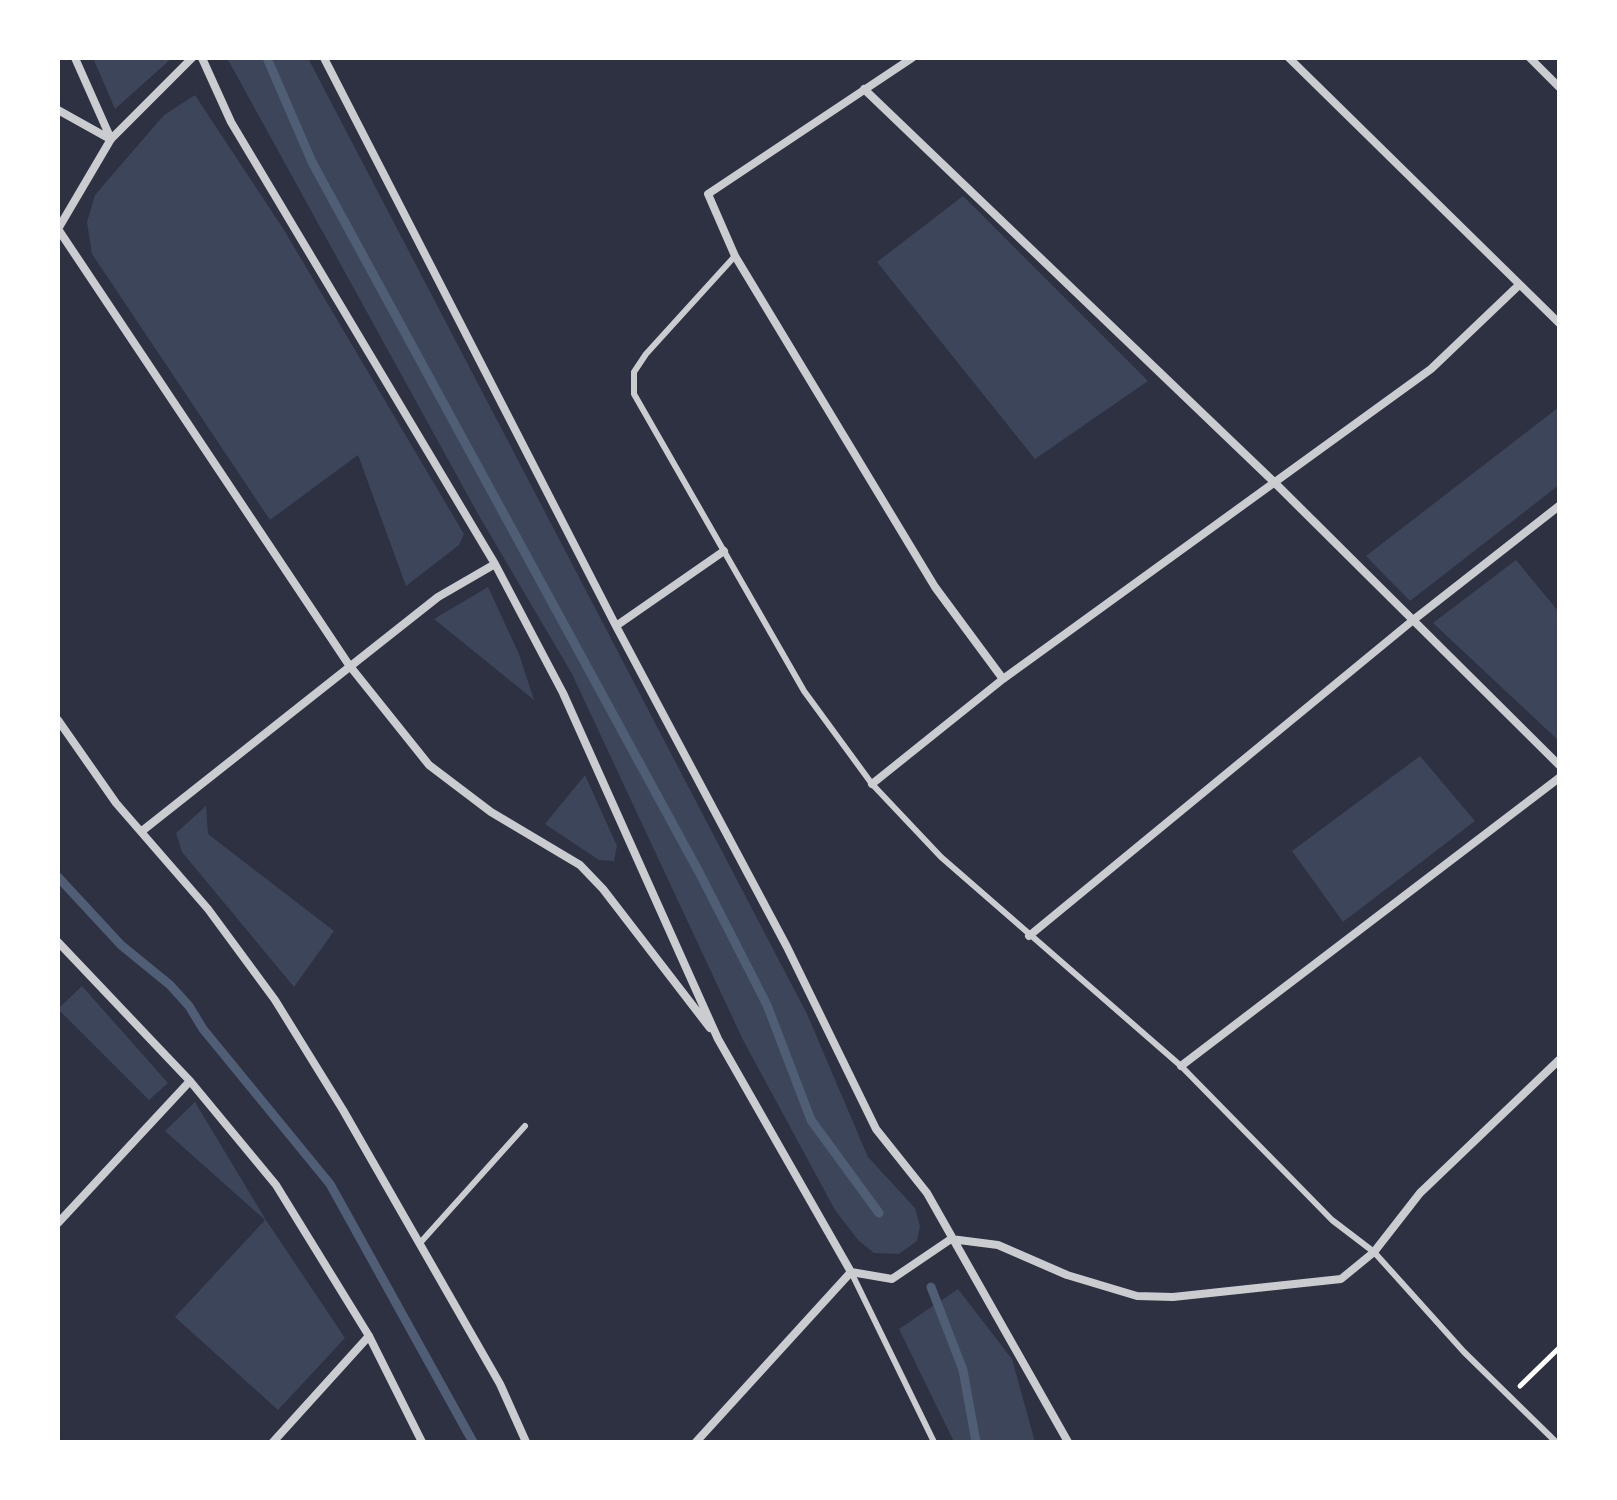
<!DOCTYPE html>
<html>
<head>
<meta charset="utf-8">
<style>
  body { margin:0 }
  #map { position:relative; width:1617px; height:1500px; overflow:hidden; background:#2d3142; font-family:Commissioner,sans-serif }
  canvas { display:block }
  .frame { position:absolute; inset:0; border:60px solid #fff; pointer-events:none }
</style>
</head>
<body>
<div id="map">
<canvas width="1617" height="1500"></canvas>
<div class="frame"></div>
</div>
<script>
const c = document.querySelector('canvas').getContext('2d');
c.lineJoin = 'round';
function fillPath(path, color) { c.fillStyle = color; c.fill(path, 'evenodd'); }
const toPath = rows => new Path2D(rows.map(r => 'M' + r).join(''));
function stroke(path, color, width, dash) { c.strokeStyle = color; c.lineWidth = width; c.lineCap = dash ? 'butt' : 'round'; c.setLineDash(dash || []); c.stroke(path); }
fillPath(toPath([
  [93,58,172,58,115,109],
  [227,58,308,58,807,1014,868,1157,915,1208,920,1226,917,1241,899,1254,874,1253,858,1240,835,1210,743,1040,572,674,478,514],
  [195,95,284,230,464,534,459,545,406,586,358,455,270,520,92,254,87,222,95,195,164,115],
  [963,196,1148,381,1035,459,877,262],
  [1559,407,1559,485,1410,601,1366,556],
  [1516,560,1559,612,1559,741,1433,623],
  [488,587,519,654,534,700,434,619],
  [1420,756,1475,821,1343,922,1292,851],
  [585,775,617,846,614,861,599,860,545,824],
  [206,806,208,834,334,931,294,987,182,852,176,833],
  [82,986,168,1083,149,1100,58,1009],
  [195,1102,266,1220,345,1338,278,1410,175,1317,265,1220,165,1131],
  [958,1289,1012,1359,1035,1442,954,1442,899,1329]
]), '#3c4559');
stroke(toPath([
  [267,58,312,162,700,874,767,1005,811,1120,879,1213],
  [58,877,121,945,170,985,189,1006,203,1029,330,1184,473,1442],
  [931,1287,963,1370,976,1442]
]), '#4f5d75', 9);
stroke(toPath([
  [1520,1386,1559,1348]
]), '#fff', 5);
stroke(toPath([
  [735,256,646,354,634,372,634,394,804,691,872,784,941,857,1181,1066,1332,1220,1374,1252,1464,1352,1556,1442],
  [420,1243,525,1126],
  [851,1272,934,1442]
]), '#caccd0', 6);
stroke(toPath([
  [75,58,111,139],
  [202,58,231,122,495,564,563,693,718,1039,851,1272],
  [324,58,616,626,787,947,876,1129,927,1193,1068,1442],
  [912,58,708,194,735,256,935,587,1003,679],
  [1289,58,1559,323],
  [1530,58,1559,87],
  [864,89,1274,482,1559,765],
  [58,110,110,139],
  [58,229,349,665,429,765,491,812,580,865,603,889,710,1028],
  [58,229,111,139,192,58],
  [616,626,724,551],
  [58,720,116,803,208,909,275,1000,343,1110,500,1384,526,1442],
  [872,784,1003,679,1431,369,1519,285],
  [142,831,438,597,495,564],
  [1029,936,1412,621,1559,506],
  [58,942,190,1081,276,1185,369,1336,422,1442],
  [1181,1066,1559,778],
  [58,1223,190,1081],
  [851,1272,892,1279,951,1239,998,1245,1067,1275,1137,1296,1173,1297,1341,1279,1374,1252,1420,1193,1559,1060],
  [273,1442,369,1336],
  [696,1442,851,1272]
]), '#caccd0', 8);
</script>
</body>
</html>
